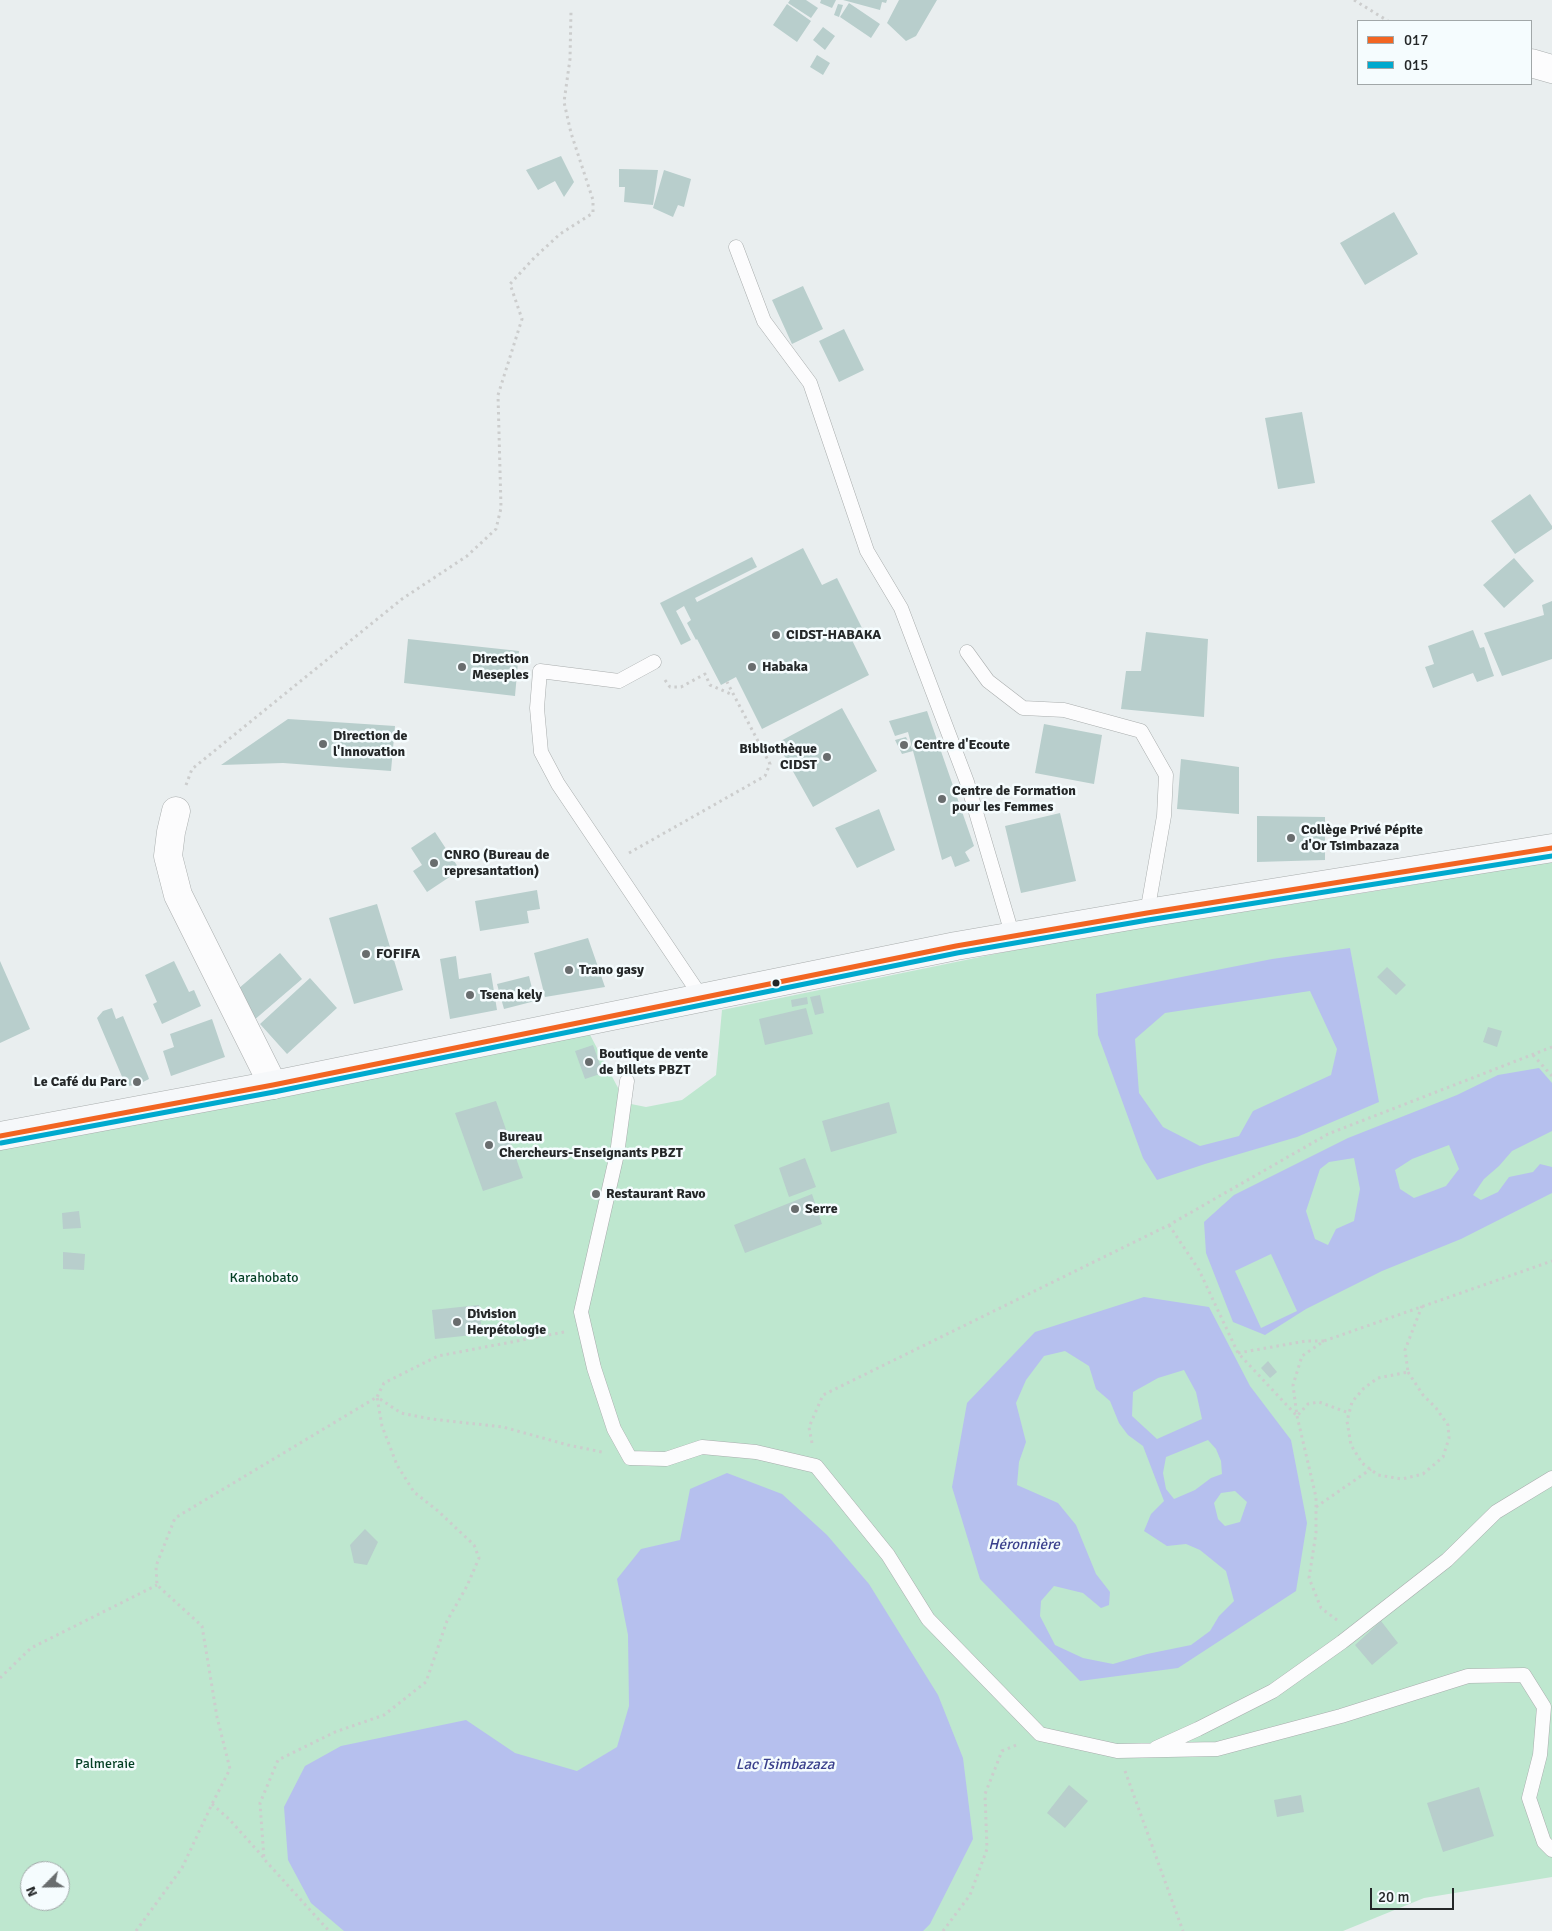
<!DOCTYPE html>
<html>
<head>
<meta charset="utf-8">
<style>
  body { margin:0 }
  #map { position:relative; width:1552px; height:1931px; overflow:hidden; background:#e9eeef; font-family:Signika,sans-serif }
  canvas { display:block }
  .legend { position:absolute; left:1357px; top:20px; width:175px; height:65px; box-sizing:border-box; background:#f5fcfe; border:1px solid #a1a7a8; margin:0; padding:6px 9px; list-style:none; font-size:15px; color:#242728 }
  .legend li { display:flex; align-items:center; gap:10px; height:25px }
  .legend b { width:25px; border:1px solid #a1a7a8 }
  .north { position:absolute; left:20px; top:1861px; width:50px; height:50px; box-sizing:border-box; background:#f5fcfe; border:1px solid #a1a7a8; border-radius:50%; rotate:247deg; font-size:14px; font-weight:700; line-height:20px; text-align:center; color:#242728 }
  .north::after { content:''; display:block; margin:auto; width:18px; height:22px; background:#696d6e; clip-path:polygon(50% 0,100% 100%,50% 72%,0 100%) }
  .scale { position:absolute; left:1370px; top:1888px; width:84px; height:22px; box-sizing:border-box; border:2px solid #242728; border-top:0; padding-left:6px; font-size:15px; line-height:18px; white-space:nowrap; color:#242728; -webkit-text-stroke:4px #f5fcfe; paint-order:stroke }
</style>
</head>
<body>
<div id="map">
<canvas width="1552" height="1931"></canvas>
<ul class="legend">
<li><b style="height:6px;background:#f26522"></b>017</li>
<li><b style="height:6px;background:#00a9ce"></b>015</li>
</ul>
<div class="north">N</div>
<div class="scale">20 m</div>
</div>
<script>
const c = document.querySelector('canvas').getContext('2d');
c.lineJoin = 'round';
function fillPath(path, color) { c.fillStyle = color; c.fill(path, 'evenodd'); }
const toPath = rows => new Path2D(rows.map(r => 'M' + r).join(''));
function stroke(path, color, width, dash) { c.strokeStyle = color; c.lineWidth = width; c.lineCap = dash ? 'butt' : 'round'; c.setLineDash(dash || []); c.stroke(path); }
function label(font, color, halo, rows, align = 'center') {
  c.font = font + ' Signika,sans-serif'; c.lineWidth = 5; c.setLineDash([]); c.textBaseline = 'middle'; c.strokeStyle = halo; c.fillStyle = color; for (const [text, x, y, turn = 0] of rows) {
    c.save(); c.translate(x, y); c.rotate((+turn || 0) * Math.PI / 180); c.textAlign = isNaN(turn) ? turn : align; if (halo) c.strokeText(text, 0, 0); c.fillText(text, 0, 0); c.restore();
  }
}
fillPath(toPath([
  [1552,858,1552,1877,1424,1898,1343,1931,0,1931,0,1137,588,1031,626,1103,646,1107,682,1100,716,1075,722,1010,1068,939,1395,888,1544,862],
  [30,1871,60,1871,60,1901,30,1901]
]), '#bee7cf');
fillPath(toPath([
  [1350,948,1379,1102,1297,1137,1205,1164,1157,1180,1143,1158,1098,1035,1096,994,1272,959],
  [1310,991,1337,1049,1331,1075,1253,1111,1239,1136,1200,1146,1163,1127,1139,1093,1135,1039,1165,1013],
  [1539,1068,1552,1083,1552,1131,1512,1151,1499,1166,1484,1179,1473,1195,1481,1200,1498,1192,1509,1177,1533,1172,1540,1164,1552,1167,1552,1193,1461,1239,1382,1271,1306,1309,1265,1335,1233,1322,1206,1253,1204,1222,1234,1195,1348,1138,1457,1095,1498,1075],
  [1449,1145,1459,1169,1446,1186,1414,1198,1400,1189,1395,1170,1412,1159],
  [1354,1158,1360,1189,1354,1221,1336,1229,1328,1245,1315,1239,1306,1211,1320,1169,1329,1162],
  [1271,1254,1297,1311,1261,1328,1235,1271],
  [1144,1297,1209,1307,1250,1386,1291,1440,1307,1523,1296,1591,1178,1668,1080,1681,980,1579,952,1487,967,1403,1035,1332],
  [1065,1351,1089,1366,1096,1389,1110,1401,1119,1423,1128,1435,1143,1446,1164,1501,1151,1514,1144,1531,1167,1546,1186,1544,1200,1550,1226,1571,1234,1601,1219,1616,1210,1631,1191,1645,1147,1654,1113,1664,1083,1658,1055,1645,1040,1616,1041,1601,1054,1586,1083,1593,1101,1608,1109,1605,1110,1592,1096,1574,1076,1525,1058,1503,1017,1485,1019,1462,1026,1442,1016,1403,1026,1380,1044,1356],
  [1184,1370,1196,1392,1202,1419,1157,1439,1132,1416,1133,1392,1158,1378],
  [1208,1440,1216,1449,1221,1461,1222,1474,1211,1478,1195,1490,1174,1499,1166,1489,1163,1473,1166,1457],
  [1235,1491,1247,1502,1240,1522,1225,1526,1218,1519,1214,1503,1221,1493],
  [727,1473,782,1494,827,1535,869,1584,938,1695,963,1758,973,1839,930,1924,923,1931,344,1931,311,1903,288,1860,284,1807,305,1766,341,1746,466,1720,515,1753,577,1771,617,1747,629,1706,628,1635,617,1579,641,1549,680,1540,690,1489]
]), '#b6c0ee');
fillPath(toPath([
  [790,0,806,0,818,8,811,18,788,3],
  [821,0,836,0,832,8,820,3],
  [843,0,887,0,886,3,882,2,880,10],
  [899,0,937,0,916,36,906,41,887,23],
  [849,3,880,24,871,38,840,17],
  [787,4,811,21,797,42,773,25],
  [838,4,843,5,839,17,834,15],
  [823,27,835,36,825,50,813,40],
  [817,55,830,63,823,75,810,67],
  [561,156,574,182,564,197,555,181,538,190,526,170],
  [619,169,658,170,653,205,624,202,625,187,619,187],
  [664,170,691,179,684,207,678,205,673,217,653,208],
  [1394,212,1418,254,1365,285,1340,243],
  [803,286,823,329,792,344,772,300],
  [844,329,864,370,839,382,819,341],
  [1302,412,1315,483,1278,489,1265,418],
  [1530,494,1552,526,1552,529,1515,554,1491,521],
  [803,548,822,585,837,578,864,632,851,638,869,675,762,729,736,677,721,685,697,639,696,640,687,623,691,620,684,606,676,611,691,640,681,645,660,603,752,557,757,567,695,598,697,602],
  [1514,558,1534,581,1504,608,1483,585],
  [1552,601,1552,659,1502,676,1484,633,1544,615,1542,605],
  [1473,630,1480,648,1484,647,1494,676,1477,682,1473,673,1433,688,1425,667,1434,664,1428,646],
  [1146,632,1208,639,1204,717,1121,709,1126,671,1141,671],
  [408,639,519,651,515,696,404,683],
  [842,708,877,771,813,807,777,743],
  [927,711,974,846,965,852,970,861,955,867,951,856,942,860,908,732,895,736,889,721],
  [288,719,395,726,391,771,283,763,221,765],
  [1044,724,1102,735,1094,784,1035,773],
  [906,737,913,751,902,754,895,740],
  [1181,759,1239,767,1239,814,1177,809],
  [879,809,895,850,857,868,835,828],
  [1060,813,1076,881,1021,893,1005,826],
  [1257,816,1325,817,1325,860,1257,862],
  [435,832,460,870,427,892,413,871,422,865,411,848],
  [537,890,540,909,527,911,529,923,480,931,475,901],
  [377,904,403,990,354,1004,329,918],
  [588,938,605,987,545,997,534,953],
  [280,953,302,979,253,1021,231,995],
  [456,956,459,979,491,973,497,1010,450,1019,440,959],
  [0,961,30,1029,0,1043],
  [174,961,189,992,194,990,201,1006,162,1024,153,1004,157,1002,145,975],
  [1387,967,1406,985,1396,995,1377,977],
  [529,976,535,1001,504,1009,497,984],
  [310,978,337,1008,287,1054,260,1024],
  [820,995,824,1013,815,1015,810,997],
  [807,997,808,1004,792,1007,791,1000],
  [112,1008,116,1019,123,1016,148,1076,149,1079,137,1085,126,1086,97,1018,103,1011],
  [806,1008,813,1034,765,1045,759,1019],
  [212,1019,225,1057,171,1076,163,1051,174,1047,170,1034],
  [1488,1027,1502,1031,1497,1047,1483,1042],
  [593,1045,603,1073,585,1079,575,1051],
  [496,1101,523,1178,483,1191,455,1113],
  [889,1102,897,1133,831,1152,822,1121],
  [805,1158,816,1187,789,1197,779,1168],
  [812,1194,822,1224,745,1253,734,1225],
  [79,1211,81,1228,63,1229,62,1213],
  [63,1252,85,1254,84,1270,63,1269],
  [479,1305,482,1334,435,1339,432,1310],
  [1268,1361,1277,1372,1270,1378,1261,1368],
  [365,1529,378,1542,367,1565,354,1563,350,1545],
  [1381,1621,1398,1643,1372,1665,1355,1645],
  [1069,1785,1088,1801,1065,1828,1047,1813],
  [1479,1787,1494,1836,1443,1852,1427,1803],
  [1301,1795,1304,1812,1277,1817,1274,1800]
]), '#b8cecc');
const lane = toPath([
  [736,247,764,321,810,383,867,551,901,608,967,782,1013,937],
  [967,652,988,681,1023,708,1064,710,1141,731,1166,775,1164,816,1147,913],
  [654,662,619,681,540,671,537,708,541,752,558,784,702,998],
  [627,1081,617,1154,581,1312,594,1368,614,1429,630,1458,666,1459,702,1447,756,1452,816,1466,888,1555,928,1619,1040,1734,1117,1751,1217,1749,1341,1716,1468,1676,1524,1675,1544,1707,1540,1755,1529,1798,1544,1842,1552,1850],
  [1156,1748,1198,1729,1273,1691,1342,1642,1447,1560,1496,1512,1552,1478]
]);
const street = toPath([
  [1531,63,1552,69],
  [176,811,171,832,168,856,178,895,273,1085]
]);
const secondary = toPath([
  [0,1136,273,1085,956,946,1147,913,1552,848]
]);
stroke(lane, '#a9adad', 15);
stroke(street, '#a9adad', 29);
stroke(secondary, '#a9adad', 29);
stroke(toPath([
  [1354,0,1388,21],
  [665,680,670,687,681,687,705,674,710,685,733,695],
  [186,785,192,769,402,599,467,556,496,529,501,508,498,395,522,319,510,284,534,258,560,234,593,213,593,200,571,133,564,102,570,59,571,11],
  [629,853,765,776,770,764,727,682],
  [1533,1055,1552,1076],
  [1169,1225,1199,1270,1238,1353,1297,1416,1308,1404,1319,1402,1349,1413],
  [564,1332,438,1356,384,1383,377,1397,401,1413,431,1419,503,1427,568,1445,602,1452],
  [1238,1353,1306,1341,1324,1341],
  [1408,1372,1423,1395,1436,1408,1448,1425,1449,1438,1443,1457,1423,1474,1402,1479,1378,1475,1362,1463,1351,1445,1347,1421,1352,1402,1364,1388,1378,1378,1408,1372,1405,1350,1422,1306],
  [812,1443,809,1427,823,1395,1169,1225,1328,1134,1552,1047],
  [1316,1507,1371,1469],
  [1337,1620,1321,1608,1309,1578,1316,1533,1316,1497,1297,1416,1293,1385,1302,1356,1324,1341,1552,1261],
  [0,1678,31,1648,157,1585],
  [1125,1771,1183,1931],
  [212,1804,229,1819,264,1858],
  [136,1931,182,1868,212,1804,230,1769,217,1717,202,1626,157,1585,156,1566,175,1518,377,1397,382,1426,397,1465,414,1492,438,1511,474,1545,479,1558,467,1586,447,1621,426,1682,384,1715,335,1732,278,1760,260,1803,264,1859,329,1931],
  [943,1931,970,1895,987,1849,985,1794,1002,1751,1019,1744]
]), '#cccdcd', 3, [2.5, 4]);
stroke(lane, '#fcfcfd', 14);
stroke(street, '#fcfcfd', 28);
stroke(secondary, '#f6f8fa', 28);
stroke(toPath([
  [0,1136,273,1085,956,946,1147,913,1552,848]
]), '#f26522', 5);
stroke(toPath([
  [1,1143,274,1092,957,953,1148,920,1552,856]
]), '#00a9ce', 5);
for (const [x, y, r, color] of [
  [776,635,5,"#696d6e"],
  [462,667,5,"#696d6e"],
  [752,667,5,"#696d6e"],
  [323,744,5,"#696d6e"],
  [904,745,5,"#696d6e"],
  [827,757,5,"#696d6e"],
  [942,799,5,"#696d6e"],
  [1291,838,5,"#696d6e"],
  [434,863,5,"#696d6e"],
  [366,954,5,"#696d6e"],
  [569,970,5,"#696d6e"],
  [776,983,4.5,"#242728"],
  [470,995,5,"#696d6e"],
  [589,1062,5,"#696d6e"],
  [137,1082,5,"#696d6e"],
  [489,1145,5,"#696d6e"],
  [596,1194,5,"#696d6e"],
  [795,1209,5,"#696d6e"],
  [457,1322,5,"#696d6e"]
]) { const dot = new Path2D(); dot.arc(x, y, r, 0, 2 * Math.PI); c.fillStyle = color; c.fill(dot); stroke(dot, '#f5fcfe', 2); }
label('bold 14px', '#242728', '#f5fcfe', [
  ["CIDST-HABAKA",786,635],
  ["Direction",472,659],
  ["Meseples",472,675],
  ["Habaka",762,667],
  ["Direction de",333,736],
  ["l'Innovation",333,752],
  ["Centre d'Ecoute",914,745],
  ["Bibliothèque",817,749,"right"],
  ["CIDST",817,765,"right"],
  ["Centre de Formation",952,791],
  ["pour les Femmes",952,807],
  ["Collège Privé Pépite",1301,830],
  ["d'Or Tsimbazaza",1301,846],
  ["CNRO (Bureau de",444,855],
  ["represantation)",444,871],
  ["FOFIFA",376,954],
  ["Trano gasy",579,970],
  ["Tsena kely",480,995],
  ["Boutique de vente",599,1054],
  ["de billets PBZT",599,1070],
  ["Le Café du Parc",127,1082,"right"],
  ["Bureau",499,1137],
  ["Chercheurs-Enseignants PBZT",499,1153],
  ["Restaurant Ravo",606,1194],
  ["Serre",805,1209],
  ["Division",467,1314],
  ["Herpétologie",467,1330]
], 'left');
label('14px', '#043f24', '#f5fcfe', [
  ["Karahobato",264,1278],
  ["Palmeraie",105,1764]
]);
label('italic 15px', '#3a408c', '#f5fcfe', [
  ["Héronnière",1024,1545],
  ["Lac Tsimbazaza",785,1765]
]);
</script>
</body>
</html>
